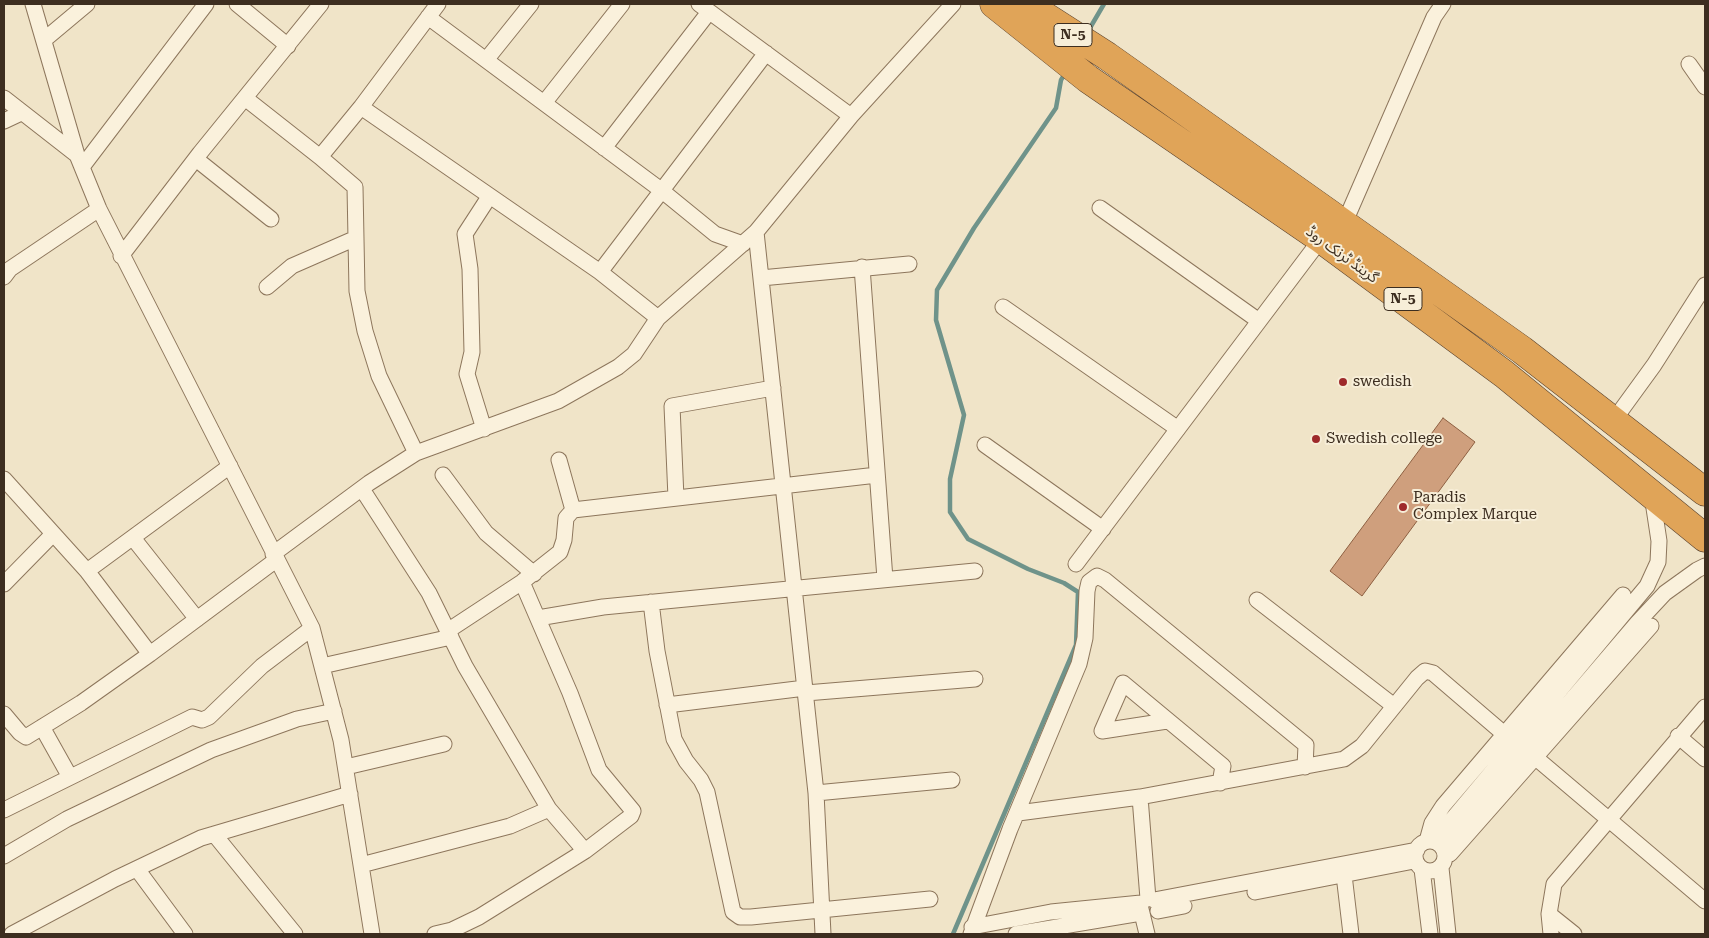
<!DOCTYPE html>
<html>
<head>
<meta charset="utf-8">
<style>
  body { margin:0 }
  #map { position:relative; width:1709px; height:938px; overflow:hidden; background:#f0e4c8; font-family:"Roboto Serif",serif }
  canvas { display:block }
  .frame { position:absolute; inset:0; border:5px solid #3d2e20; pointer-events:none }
</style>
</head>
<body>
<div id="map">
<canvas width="1709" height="938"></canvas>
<div class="frame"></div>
</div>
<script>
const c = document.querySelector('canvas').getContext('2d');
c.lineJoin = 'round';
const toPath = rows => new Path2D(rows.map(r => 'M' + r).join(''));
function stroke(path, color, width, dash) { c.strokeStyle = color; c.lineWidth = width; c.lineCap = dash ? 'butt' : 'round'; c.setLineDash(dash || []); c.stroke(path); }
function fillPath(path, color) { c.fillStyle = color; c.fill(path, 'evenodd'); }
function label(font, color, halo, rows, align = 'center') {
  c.font = font + ' "Roboto Serif","Noto Sans Arabic",serif'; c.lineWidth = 4; c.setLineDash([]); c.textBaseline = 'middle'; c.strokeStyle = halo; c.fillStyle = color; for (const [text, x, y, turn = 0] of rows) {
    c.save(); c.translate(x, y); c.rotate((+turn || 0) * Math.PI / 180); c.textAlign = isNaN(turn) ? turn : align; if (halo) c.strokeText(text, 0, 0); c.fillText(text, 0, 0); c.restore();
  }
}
stroke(toPath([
  [1087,33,1104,4],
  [953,934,1076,645,1078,592,1064,583,1028,569,968,539,950,512,950,479,964,415,936,320,937,290,974,228,1056,108,1061,80,1066,72]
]), '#6f938a', 4.5);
const building = toPath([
  [1443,418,1475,442,1362,596,1330,571,1443,418]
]);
fillPath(building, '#cf9f7d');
stroke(building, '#8d5f41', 1);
const street = toPath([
  [33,4,77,155,99,209,312,628,341,740,372,934],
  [237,4,288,46],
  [699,4,851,116],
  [428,17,661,190,715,234,743,244],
  [44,40,87,4],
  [486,60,531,4],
  [1689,64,1705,87],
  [4,98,77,155],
  [245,98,320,157],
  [544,103,622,4],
  [361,107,600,272,658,318],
  [4,121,21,113],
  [604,148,709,12],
  [196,159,271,219],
  [82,167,206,4],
  [1100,208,1259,321],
  [1344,224,1434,17,1443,4],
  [121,256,200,153,321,4],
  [862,267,885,579],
  [600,272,766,53],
  [4,277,10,269,99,209],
  [761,278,909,264],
  [267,287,292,266,356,238],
  [1003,307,1178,429],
  [1614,420,1654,365,1705,285],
  [484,429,467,374,472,352,470,269,465,234,489,197],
  [985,445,1103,529],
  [416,453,379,376,365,331,357,291,355,187,320,157,361,107,438,4],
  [559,460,573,510],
  [443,475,486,533,534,574],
  [4,479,87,571,150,654],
  [362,489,429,593,465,666,549,809,585,851],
  [676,498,672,406,773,388],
  [133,538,197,619],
  [273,554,369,483,416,453,558,401,618,367,634,354,658,318,756,232],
  [1076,564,1321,239],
  [87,571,230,466],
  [4,584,53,534],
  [1257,600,1394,706],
  [651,602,657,651,674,739,686,761,701,780,707,792,733,912,740,917,751,917,930,899],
  [538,618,603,607,975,571],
  [449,630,522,582,560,552,564,540,566,518,573,510,877,475],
  [322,666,451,637],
  [806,693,975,679],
  [667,705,805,688],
  [4,714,20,733,26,737,81,703,150,654,276,560],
  [1167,721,1102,731,1123,683,1223,766,1220,783],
  [42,727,70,777],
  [1678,736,1705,759],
  [1536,758,1705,901],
  [346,767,444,744],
  [816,793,952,780],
  [1140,797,1148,899],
  [4,810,192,717,202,720,209,717,262,666,312,628],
  [1018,813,1140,797,1344,759,1362,746,1417,678,1425,671,1433,673,1503,733],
  [214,834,295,934],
  '1415 856a15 15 0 1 1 30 0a15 15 0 1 1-30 0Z',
  [1427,841,1432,823,1443,806,1623,595],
  [1434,841,1647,586,1658,562,1659,541,1652,495],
  [1444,849,1637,623,1665,593,1697,570,1705,566],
  [1450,854,1651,626],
  [4,856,67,819,211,750,297,719,334,711],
  [361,865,510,826,549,809],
  [1441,868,1448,934],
  [137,869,185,934],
  [1422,869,1430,934],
  [1344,875,1351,934],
  [1255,892,1414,861],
  [1154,900,1417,850],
  [1140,905,1147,934],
  [1158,911,1184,906],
  [1549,914,1574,934],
  [972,927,1051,912,1141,903],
  [12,934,115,879,201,838,350,794],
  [435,934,452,930,479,917,585,851,631,816,633,811,599,770,570,693,522,582],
  [823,934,816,793,756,232,851,116,953,4],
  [971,934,1010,829,1079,664,1085,638,1087,591,1089,582,1097,576,1105,580,1306,745,1305,767],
  [1016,934,1141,913],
  [1551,934,1549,914,1554,884,1705,707]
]);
const highway = toPath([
  [994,4,1088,79,1321,239,1504,374,1705,538],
  [1026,4,1107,56,1522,350,1705,492]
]);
stroke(street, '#8d765c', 17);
stroke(highway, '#5b4430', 29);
stroke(street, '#faf1dc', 15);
stroke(highway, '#e0a458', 28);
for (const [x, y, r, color] of [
  [1343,382,5,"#9e2a2b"],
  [1316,439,5,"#9e2a2b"],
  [1403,507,5,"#9e2a2b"]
]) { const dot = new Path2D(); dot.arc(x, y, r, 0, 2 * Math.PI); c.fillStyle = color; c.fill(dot); stroke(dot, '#f7eed8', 2); }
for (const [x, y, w] of [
  [1073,35,38],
  [1403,299,38]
]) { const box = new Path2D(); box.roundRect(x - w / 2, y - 11.5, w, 23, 4); c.fillStyle = '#f7eed8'; c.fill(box); stroke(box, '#3d2e20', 1); }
label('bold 14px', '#3d2e20', null, [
  ["N-5",1073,35],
  ["N-5",1403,299]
]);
label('15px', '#3d2e20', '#f7eed8', [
  ["گرینڈ ٹرنک روڈ",1342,255,36]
]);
label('15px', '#3d2e20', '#f7eed8', [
  ["swedish",1353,382],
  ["Swedish college",1326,439],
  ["Paradis",1413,498],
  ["Complex Marque",1413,515]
], 'left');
</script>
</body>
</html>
